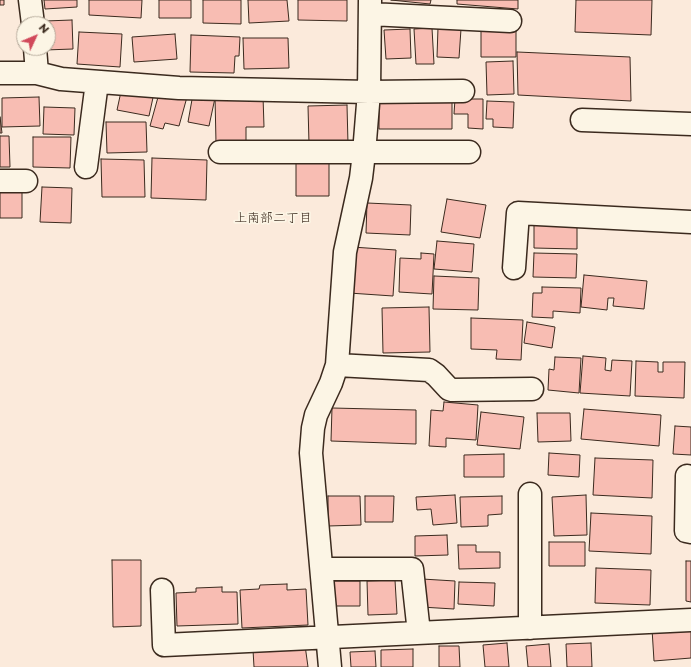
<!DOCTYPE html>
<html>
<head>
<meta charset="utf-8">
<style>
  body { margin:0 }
  #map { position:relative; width:691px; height:667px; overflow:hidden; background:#fbeadb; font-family:"Playpen Sans",sans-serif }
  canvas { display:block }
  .north { position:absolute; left:16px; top:16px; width:40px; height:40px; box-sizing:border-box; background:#fcf5e5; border:1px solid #afa495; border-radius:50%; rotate:46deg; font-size:11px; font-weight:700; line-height:16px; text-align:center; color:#3b2a1e }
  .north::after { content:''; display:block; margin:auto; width:14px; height:18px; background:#d1495b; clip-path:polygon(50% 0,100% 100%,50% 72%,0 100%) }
</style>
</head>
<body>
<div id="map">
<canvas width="691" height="667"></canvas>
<div class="north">N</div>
</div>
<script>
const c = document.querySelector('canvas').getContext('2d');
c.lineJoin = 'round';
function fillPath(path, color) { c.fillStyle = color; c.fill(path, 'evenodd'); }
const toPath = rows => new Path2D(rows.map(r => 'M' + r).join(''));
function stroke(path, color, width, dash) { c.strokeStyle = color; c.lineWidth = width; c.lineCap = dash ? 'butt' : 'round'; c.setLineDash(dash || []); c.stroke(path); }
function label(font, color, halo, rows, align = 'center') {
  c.font = font + ' "Playpen Sans","Klee One",sans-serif'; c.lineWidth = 3.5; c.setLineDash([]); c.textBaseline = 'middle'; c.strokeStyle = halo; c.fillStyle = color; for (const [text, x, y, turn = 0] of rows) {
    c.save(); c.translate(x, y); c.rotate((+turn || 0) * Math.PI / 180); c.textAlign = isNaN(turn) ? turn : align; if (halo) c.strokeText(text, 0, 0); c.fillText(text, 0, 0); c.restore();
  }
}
const building = toPath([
  [0,0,4,0,4,5,0,5,0,0],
  [44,0,77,0,77,7,45,9,44,0],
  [89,0,142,0,141,18,89,15,89,0],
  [159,0,191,0,191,18,159,18,159,0],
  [203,0,241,0,241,24,203,23,203,0],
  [248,0,287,0,289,21,249,23,248,0],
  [298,0,347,0,347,21,298,20,298,0],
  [391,0,431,0,430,4,391,0],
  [457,0,518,0,518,9,457,4,457,0],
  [576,0,652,0,651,35,575,32,576,0],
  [72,20,73,49,45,50,48,48,48,24,45,24,45,21,72,20],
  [432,28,434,64,416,64,414,29,432,28],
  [438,28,461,29,459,58,437,57,438,28],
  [410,29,411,58,386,59,384,30,410,29],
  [481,30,516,30,516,57,481,57,481,30],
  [79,32,122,34,120,67,77,64,79,32],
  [175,34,177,59,134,62,132,37,175,34],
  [191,35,240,37,239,56,235,56,234,73,190,72,191,35],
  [243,38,288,38,289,68,244,69,243,38],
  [517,52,630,57,631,101,518,95,517,52],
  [513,61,514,94,487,95,486,62,513,61],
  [122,87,154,93,149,116,117,110,122,87],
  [160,90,187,97,179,126,165,123,163,129,150,126,160,90],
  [193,94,215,98,209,126,188,122,193,94],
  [215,96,263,96,264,127,246,127,246,144,216,143,215,96],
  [39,97,40,126,2,127,2,98,39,97],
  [379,98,452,98,452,129,379,129,379,98],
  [455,99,483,99,483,129,468,128,468,114,454,114,455,99],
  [487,101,514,102,513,128,493,127,493,119,486,119,487,101],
  [347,105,348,144,309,144,308,106,347,105],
  [44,107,75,108,74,135,43,134,44,107],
  [0,117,2,133,0,133,0,117],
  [106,122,146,122,147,152,107,153,106,122],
  [0,136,9,136,10,167,0,167,0,136],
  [33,137,71,137,70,168,33,167,33,137],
  [152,158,207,160,206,200,151,198,152,158],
  [296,158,329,158,329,196,296,196,296,158],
  [101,159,144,160,145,197,102,197,101,159],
  [42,187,72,188,71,223,40,222,42,187],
  [0,190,22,190,22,218,0,218,0,190],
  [447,199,486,205,480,238,441,232,447,199],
  [367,203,411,205,410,235,366,233,367,203],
  [534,218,577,219,577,249,534,248,534,218],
  [437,241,474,244,472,272,434,269,437,241],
  [352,247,396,250,393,296,349,293,352,247],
  [421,253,434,254,432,294,399,292,400,258,421,259,421,253],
  [534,253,577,254,576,278,533,277,534,253],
  [584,275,647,281,644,309,613,306,614,298,608,298,607,310,581,307,584,275],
  [434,276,479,278,478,310,433,309,434,276],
  [542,287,581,288,580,313,553,311,553,318,532,317,533,293,542,293,542,287],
  [429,307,430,352,383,353,382,308,429,307],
  [471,318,523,320,521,360,496,359,497,350,471,349,471,318],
  [527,322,555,327,552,348,524,343,527,322],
  [583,356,606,358,605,370,611,371,612,360,632,361,630,396,580,393,583,356],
  [555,357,581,358,579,393,548,390,549,369,554,370,555,357],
  [636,361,658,362,658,372,663,372,663,362,685,362,684,398,635,396,636,361],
  [444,402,478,405,476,440,446,438,446,447,429,446,431,410,443,411,444,402],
  [332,408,416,410,416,444,331,441,332,408],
  [584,409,661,415,659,446,581,439,584,409],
  [481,412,524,417,520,449,477,445,481,412],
  [537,413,570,413,571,441,538,442,537,413],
  [675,426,691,427,691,455,673,454,675,426],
  [549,453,580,455,579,477,548,475,549,453],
  [504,454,504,477,464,477,464,455,504,454],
  [595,458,653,460,652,498,593,495,595,458],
  [455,495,457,523,433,525,431,509,417,510,416,497,455,495],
  [586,495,587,535,554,536,552,497,586,495],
  [328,496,360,496,361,525,328,526,328,496],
  [365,496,394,496,393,522,365,522,365,496],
  [502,496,502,514,488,515,488,526,461,527,460,497,502,496],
  [591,513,652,516,651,554,589,551,591,513],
  [447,535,448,555,415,556,415,536,447,535],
  [549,542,585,542,585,566,549,566,549,542],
  [458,545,476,545,476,552,500,552,500,568,459,569,458,545],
  [112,560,141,560,141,626,113,627,112,560],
  [686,561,691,561,691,602,686,601,686,561],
  [596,568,651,570,650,605,595,603,596,568],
  [422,579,455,581,454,609,421,607,422,579],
  [395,580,397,614,368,615,367,581,395,580],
  [333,581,360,581,360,606,333,606,333,581],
  [459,582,495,583,494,606,458,604,459,582],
  [287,584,287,590,306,589,308,625,242,628,240,590,259,589,260,585,287,584],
  [222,587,222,592,237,592,238,624,177,626,176,593,196,592,196,588,222,587],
  [691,625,691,658,654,661,652,629,691,625],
  [507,643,509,667,485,667,483,645,507,643],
  [591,643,592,667,567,667,566,644,591,643],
  [549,644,551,667,528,667,526,646,549,644],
  [305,645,308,667,254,667,253,650,305,645],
  [439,646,459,646,460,667,439,667,439,646],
  [413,649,413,667,381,667,381,650,413,649],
  [375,651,376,667,351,667,350,652,375,651]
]);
fillPath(building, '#f8bdb3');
stroke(building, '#3b2a1e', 1);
const minor = toPath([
  [30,0,33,24],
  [370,14,510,21],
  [35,48,37,73],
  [0,73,37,73,61,79,179,88,369,92,463,91],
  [582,120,691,124],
  [220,152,469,152],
  [86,167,97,82],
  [0,181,26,181],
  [514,268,518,213,691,222],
  [337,365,429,370,436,375,449,389,452,390,532,389],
  [687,476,686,531,691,532],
  [322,569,412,569,419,633],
  [162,590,164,645,691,620],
  [530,628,530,494],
  [330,667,311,453,313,428,316,415,331,383,337,365,345,252,361,178,364,153,369,92,370,0]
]);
stroke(minor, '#3b2a1e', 25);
stroke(minor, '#fcf5e5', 22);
label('13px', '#3b2a1e', '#fcf5e5', [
  ["上南部二丁目",273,218]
]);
</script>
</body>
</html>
